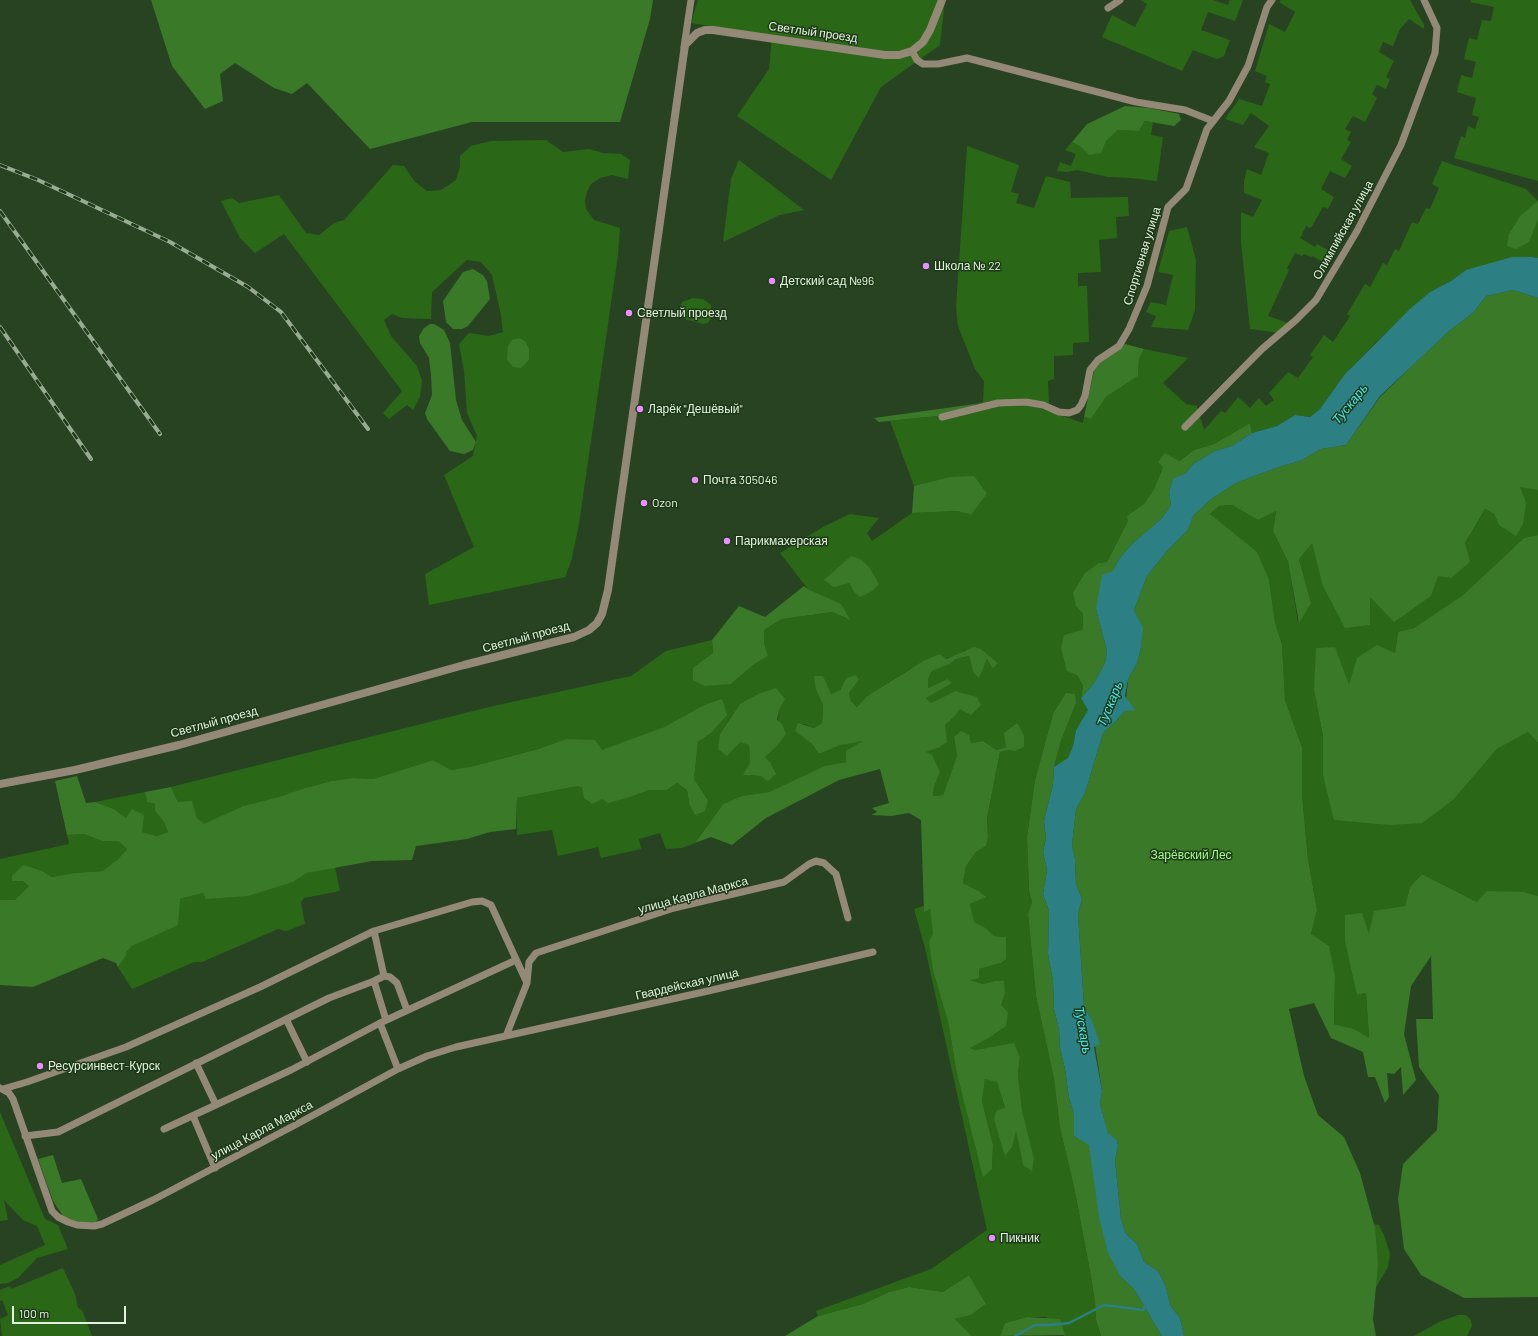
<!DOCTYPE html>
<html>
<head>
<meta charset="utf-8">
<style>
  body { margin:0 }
  #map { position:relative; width:1538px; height:1336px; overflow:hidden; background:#284321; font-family:Barlow,sans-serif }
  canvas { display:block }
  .scale { position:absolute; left:12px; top:1306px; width:114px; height:18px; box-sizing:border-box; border:2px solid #e2f2de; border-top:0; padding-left:5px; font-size:12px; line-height:14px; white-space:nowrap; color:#e2f2de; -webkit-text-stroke:3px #1e3917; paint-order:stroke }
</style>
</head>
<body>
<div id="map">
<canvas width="1538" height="1336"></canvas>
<div class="scale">100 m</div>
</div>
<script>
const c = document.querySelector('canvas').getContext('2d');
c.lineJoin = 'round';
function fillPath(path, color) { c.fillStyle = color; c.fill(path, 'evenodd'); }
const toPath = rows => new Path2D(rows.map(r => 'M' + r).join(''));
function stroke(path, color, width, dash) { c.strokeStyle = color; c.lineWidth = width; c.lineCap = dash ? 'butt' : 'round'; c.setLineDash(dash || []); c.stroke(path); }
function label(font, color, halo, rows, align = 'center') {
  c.font = font + ' Barlow,sans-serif'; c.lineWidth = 3; c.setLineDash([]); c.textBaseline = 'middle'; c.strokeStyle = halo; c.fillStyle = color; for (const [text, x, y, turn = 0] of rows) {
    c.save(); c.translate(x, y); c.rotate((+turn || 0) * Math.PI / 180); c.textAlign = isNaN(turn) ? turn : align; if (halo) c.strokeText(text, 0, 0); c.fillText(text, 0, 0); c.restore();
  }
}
fillPath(toPath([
  [698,0,945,0,940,45,881,87,831,180,737,116,769,69,772,36,691,23],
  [1140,0,1213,0,1228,5,1230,0,1243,0,1235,21,1208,12,1201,30,1230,40,1224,56,1217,59,1193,50,1182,71,1102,37,1112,15,1135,27,1147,4],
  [1281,0,1410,0,1424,25,1424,29,1409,19,1400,29,1393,46,1383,42,1379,52,1394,61,1386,77,1390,79,1386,89,1377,85,1372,94,1377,98,1365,122,1353,116,1345,129,1351,132,1347,140,1351,142,1341,159,1352,166,1345,178,1330,171,1321,189,1334,197,1328,209,1323,207,1311,228,1306,226,1300,238,1315,247,1317,244,1330,251,1323,262,1312,256,1311,257,1304,254,1302,256,1295,253,1287,268,1289,270,1268,316,1288,323,1280,333,1250,329,1241,241,1241,212,1253,217,1262,200,1244,193,1244,181,1247,169,1261,175,1269,153,1254,147,1269,126,1251,113,1243,125,1225,119,1239,99,1262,106,1270,84,1265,82,1267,76,1255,71,1269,24,1285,32,1295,12,1279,2],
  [1471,0,1538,0,1538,181,1454,158,1461,136,1465,138,1468,126,1475,129,1479,117,1472,115,1476,98,1457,92,1461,75,1472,78,1476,62,1464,59,1469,38,1477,40,1482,20,1491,21,1494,7,1470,2],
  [1145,121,1153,122,1151,135,1163,137,1157,181,1131,178,1108,177,1077,170,1067,172,1057,171,1060,162,1071,166,1076,154,1065,150,1072,142,1081,147,1089,155,1118,130,1139,131],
  [546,140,563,152,589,149,603,153,621,154,630,160,628,179,612,175,600,178,591,184,587,192,585,200,586,209,594,220,620,228,618,255,579,524,571,562,565,577,429,605,425,574,474,547,444,475,473,456,477,436,467,413,464,371,459,344,469,333,489,336,503,332,501,315,492,275,481,262,467,260,432,292,431,319,402,318,392,314,384,320,391,336,417,366,422,381,420,397,413,410,407,405,389,419,383,413,402,391,284,234,255,253,240,238,221,201,232,198,239,203,279,195,306,233,319,235,334,223,344,220,393,165,404,166,415,182,427,191,441,190,456,180,460,167,460,156,471,146,491,141],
  [967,146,1019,165,1011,192,1019,194,1016,203,1034,208,1046,176,1070,182,1071,198,1128,197,1129,216,1116,217,1117,238,1099,240,1101,272,1078,273,1078,286,1087,286,1089,342,1073,343,1073,355,1054,356,1054,379,1048,381,1049,404,1026,398,987,402,1033,406,1083,423,1084,417,1091,419,1106,397,1138,376,1139,359,1144,349,1188,358,1163,383,1186,404,1197,406,1204,430,1221,411,1225,413,1238,397,1250,408,1259,398,1266,406,1274,400,1269,393,1288,372,1298,378,1313,357,1310,355,1324,335,1333,342,1350,316,1347,314,1365,284,1370,287,1383,263,1387,265,1395,249,1399,251,1412,222,1418,224,1426,208,1430,209,1439,188,1432,184,1442,161,1526,189,1538,201,1538,258,1532,257,1466,270,1451,281,1430,292,1376,342,1345,374,1320,409,1310,417,1295,415,1277,426,1252,433,1250,423,1214,444,1194,450,1178,461,1163,467,1154,489,1144,504,1128,516,1128,521,1107,562,1099,563,1076,606,1083,614,1083,629,1064,635,1077,675,1083,686,1081,698,1088,710,1076,730,1073,746,1068,759,1054,767,1061,741,1076,703,1053,714,1035,780,1027,837,1029,891,1032,902,1028,914,1036,996,1054,1079,1060,1128,1074,1187,1090,1271,1095,1302,1096,1320,1101,1336,1064,1336,1046,1317,1027,1317,1005,1323,1000,1336,972,1336,955,1319,971,1315,986,1304,969,1275,943,1292,909,1287,889,1292,863,1304,818,1316,816,1311,931,1269,987,1230,925,948,914,909,924,906,924,911,930,909,956,1069,992,1169,993,1145,982,1101,985,1078,997,1081,1005,1109,997,1110,1016,1130,1023,1165,1034,1158,1022,1110,1018,1074,1020,1057,1014,1044,975,1050,969,1048,987,1039,1005,993,994,981,983,984,970,980,979,969,1001,963,1006,937,994,936,986,928,973,922,970,904,985,897,979,891,963,883,966,866,976,852,986,846,988,838,987,818,1000,752,1008,750,1014,751,1024,735,1016,723,1006,747,997,750,983,741,971,743,954,737,957,756,943,795,933,796,934,787,940,772,925,752,938,748,945,725,955,716,960,709,955,691,931,703,926,698,947,679,928,688,928,679,932,671,948,665,956,659,969,656,973,672,984,666,987,659,998,663,981,649,965,650,957,655,910,669,867,696,857,707,851,701,849,693,859,680,846,678,840,690,831,694,816,690,823,705,822,723,814,728,804,724,796,731,812,744,819,754,841,745,864,740,846,762,825,767,769,792,743,796,723,804,695,843,682,848,666,849,660,833,639,839,641,849,601,858,598,847,558,856,552,830,517,835,517,798,578,786,602,799,636,795,649,790,667,790,677,783,687,790,689,803,708,800,694,779,698,742,711,733,704,705,664,727,602,751,566,739,538,749,474,766,451,770,433,760,373,779,353,778,331,781,302,789,281,797,243,806,204,825,197,818,192,802,178,802,171,787,489,707,631,676,666,651,712,640,713,653,704,660,731,684,753,665,768,656,764,643,764,630,782,619,834,612,849,620,823,596,808,589,780,553,823,527,850,514,879,518,867,533,872,541,912,513,957,511,971,515,987,494,949,477,914,486,890,421,957,414,977,408,975,404,983,402,984,381,975,369,958,326,956,307],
  [870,568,879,584,854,592,849,583],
  [740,704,779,710,776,747,765,757,761,776,751,776,749,745,720,734],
  [739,160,804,210,780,215,723,242,731,179],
  [1187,227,1196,260,1195,310,1188,330,1151,327,1156,316,1146,312,1151,302,1166,305,1173,275,1158,272,1169,231],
  [693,298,703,299,711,305,712,317,708,323,703,324,681,318,679,312,682,302],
  [1520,486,1538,490,1538,535,1524,538,1463,595,1414,628,1398,632,1395,653,1349,686,1314,690,1323,736,1323,775,1454,799,1497,749,1528,732,1538,743,1538,896,1524,892,1477,902,1422,874,1410,887,1405,906,1369,935,1357,995,1366,993,1369,1039,1354,1029,1334,1024,1335,976,1311,934,1317,910,1308,859,1302,794,1302,747,1285,700,1282,644,1275,622,1269,580,1210,514,1219,506,1232,505,1258,520,1276,510,1273,531,1288,562,1298,622,1311,603,1299,559,1312,542,1322,584,1369,597,1437,576,1465,543,1485,509,1494,514,1499,525],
  [145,792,147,802,155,804,155,811,164,822,168,832,157,836,142,832,114,809,95,802],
  [84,834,102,841,118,841,127,849,118,859,104,871,74,873,52,877,42,871,12,881,21,881,29,886,16,900,0,900,0,859,69,844,67,835],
  [335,867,340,891,304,898,301,902,305,924,286,931,278,929,202,962,194,962,132,989,118,967,126,956,126,952,132,946,150,937,180,899,203,893,293,882,307,873],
  [0,1112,45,1219,58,1225,68,1249,37,1258,18,1278,8,1283,0,1284,0,1265,45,1245,37,1226,23,1220,4,1200,8,1220,0,1221],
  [1373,1224,1379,1225,1384,1235,1390,1254,1388,1267,1371,1296],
  [63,1268,75,1294,78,1308,82,1310,92,1336,2,1336,0,1319,8,1315,2,1300,0,1301,0,1290,10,1286,11,1289],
  [1458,1315,1466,1315,1471,1320,1472,1326,1467,1336,1414,1336,1439,1322]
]), '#2a6817');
fillPath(toPath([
  [151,0,653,0,650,19,620,122,472,122,370,149,307,83,292,94,274,88,235,63,220,74,223,101,205,109,172,66],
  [1125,106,1149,108,1179,114,1181,120,1174,126,1145,121,1139,131,1118,130,1106,141,1101,153,1089,155,1081,147,1072,142,1087,124],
  [1538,201,1538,219,1529,242,1516,249,1507,246,1509,234,1521,215],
  [473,269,483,275,487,281,490,299,468,326,462,329,453,329,446,322,443,301,463,272],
  [1513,290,1538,298,1538,490,1520,487,1526,503,1523,524,1516,536,1499,525,1494,514,1485,509,1465,543,1470,562,1451,578,1438,576,1431,596,1394,622,1370,597,1370,625,1345,628,1322,584,1312,543,1299,559,1311,603,1299,623,1288,562,1273,531,1276,511,1258,520,1232,505,1219,506,1210,514,1257,552,1269,580,1275,622,1282,644,1285,700,1302,747,1302,794,1308,859,1317,910,1311,934,1329,946,1335,976,1334,1024,1354,1029,1369,1038,1366,993,1357,995,1345,941,1345,915,1362,913,1369,934,1374,911,1405,906,1410,887,1422,874,1477,902,1487,891,1524,892,1538,896,1538,1297,1464,1298,1421,1275,1404,1249,1398,1199,1403,1164,1437,1130,1439,1095,1419,1067,1416,1019,1433,1019,1431,956,1411,986,1404,1034,1416,1080,1403,1095,1401,1067,1394,1074,1387,1073,1389,1097,1385,1103,1375,1077,1368,1077,1363,1052,1331,1038,1314,1003,1289,1009,1304,1076,1318,1115,1344,1137,1360,1173,1375,1228,1378,1264,1373,1319,1376,1336,1184,1336,1180,1318,1170,1305,1166,1287,1158,1271,1144,1262,1137,1244,1126,1234,1121,1219,1115,1160,1118,1146,1117,1140,1108,1134,1100,1104,1102,1091,1091,1018,1084,1007,1078,914,1082,899,1076,884,1075,859,1072,845,1076,809,1085,793,1103,733,1115,722,1125,711,1128,679,1137,663,1141,648,1142,628,1134,610,1147,576,1167,551,1188,530,1193,516,1211,499,1236,483,1254,476,1282,466,1300,461,1321,449,1346,445,1380,397,1417,361,1449,331,1474,312,1486,296],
  [430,324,434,324,444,330,450,343,456,400,462,420,476,442,473,450,464,454,450,451,427,419,425,413,432,395,431,375,429,358,420,343,419,336,424,328],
  [519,338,525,341,529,349,529,360,521,368,513,367,507,359,508,346,512,340],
  [1125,344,1144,349,1139,359,1138,376,1106,397,1091,419,1084,417,1094,370,1103,360],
  [975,404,977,409,957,414,879,422,874,418],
  [1250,423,1252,433,1232,446,1215,451,1193,464,1186,473,1173,480,1169,492,1171,505,1161,519,1132,544,1119,559,1096,609,1107,651,1105,663,1094,683,1081,698,1083,686,1077,675,1067,671,1061,648,1064,635,1083,629,1083,614,1076,606,1073,593,1085,573,1099,563,1107,562,1128,521,1127,516,1144,504,1154,489,1163,467,1158,462,1165,453,1179,461,1194,450,1214,444],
  [974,476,987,494,971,515,957,511,912,513,914,486,949,477],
  [1538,535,1538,743,1528,732,1497,749,1454,799,1422,823,1390,825,1334,820,1323,775,1323,736,1314,690,1316,648,1335,647,1349,685,1357,658,1377,645,1395,653,1398,632,1414,628,1463,595,1524,538],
  [851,556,860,559,870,568,879,584,872,591,860,597,854,592,849,583,834,587,824,580],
  [804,586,808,589,841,604,850,620,833,612,782,619,764,630,764,643,768,656,753,665,731,684,704,686,693,680,693,668,713,653,712,640,739,606,765,617],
  [974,647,981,649,998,663,993,668,987,659,979,678,973,672,969,656,956,659,948,665,932,671,928,679,928,688,947,679,952,683,926,698,931,703,955,691,977,697,981,705,971,715,960,709,955,716,945,725,947,742,938,748,926,752,932,755,940,772,934,787,933,796,943,795,957,756,954,737,961,731,969,735,971,743,983,741,997,750,1006,747,1004,733,1017,723,1024,735,1024,747,1014,751,1008,750,1000,752,987,818,988,838,986,846,976,852,966,866,963,883,979,891,986,897,970,904,974,922,986,928,994,936,1006,937,1006,959,1001,963,979,969,979,978,970,980,983,984,994,981,1004,981,1005,993,1001,1005,1008,1012,1006,1026,987,1039,970,1048,975,1050,1014,1043,1020,1057,1018,1074,1022,1110,1034,1158,1032,1171,1023,1165,1016,1131,1012,1147,1005,1156,994,1119,997,1110,1005,1108,997,1082,985,1079,982,1101,993,1145,992,1169,983,1177,956,1069,948,1021,933,970,929,942,933,934,930,909,924,912,921,820,909,813,891,816,871,815,877,812,872,808,889,803,880,769,839,780,766,818,732,845,711,837,695,843,723,804,742,796,769,792,825,766,846,762,846,751,863,741,841,745,819,754,812,744,795,731,798,723,814,728,822,723,823,705,816,690,814,676,823,676,831,694,840,690,846,678,856,675,859,680,849,693,851,701,857,707,867,696,925,660,940,654,946,659],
  [776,688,785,699,779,710,777,720,782,724,786,734,776,747,765,757,770,762,776,774,768,781,761,776,743,775,750,763,749,745,740,742,727,756,718,749,720,734,740,704,758,694],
  [1066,693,1075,694,1076,703,1061,741,1054,767,1053,784,1044,821,1046,838,1043,852,1047,870,1043,894,1049,911,1048,954,1053,981,1054,1009,1059,1030,1060,1048,1065,1069,1069,1098,1074,1114,1074,1136,1089,1144,1121,1277,1134,1289,1162,1336,1101,1336,1096,1320,1095,1302,1090,1271,1074,1187,1060,1128,1054,1079,1036,996,1028,914,1032,902,1029,891,1027,837,1035,780,1053,714],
  [722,699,727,715,711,733,698,742,694,779,708,800,705,811,695,815,689,803,687,790,677,783,667,790,649,790,636,795,608,803,602,799,592,804,584,798,582,788,578,786,517,798,516,829,490,832,467,839,416,846,412,860,372,861,307,873,293,882,248,896,206,899,203,893,180,899,178,925,132,946,126,952,126,956,118,967,116,963,103,958,33,987,0,985,0,900,15,900,29,886,22,881,12,881,12,876,23,865,42,871,52,877,74,873,103,871,118,859,127,849,118,841,102,841,84,834,67,835,55,781,77,776,86,803,95,802,114,809,126,818,132,809,144,815,142,832,157,836,168,832,164,822,155,811,155,804,147,802,145,792,171,787,178,802,192,801,197,818,204,824,243,806,279,797,302,789,331,781,353,778,373,779,433,760,451,770,474,766,538,749,566,739,595,740,602,750,664,727,704,705],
  [53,1155,62,1183,81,1179,98,1219,95,1223,74,1222,63,1216,53,1201,38,1159],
  [969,1275,986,1304,971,1315,955,1319,972,1336,785,1336,818,1316,863,1304,889,1292,909,1287,943,1292],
  [1027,1317,1060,1319,1065,1335,1000,1336,1005,1323]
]), '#3a7928');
fillPath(toPath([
  [1512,257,1532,257,1538,258,1538,298,1513,290,1486,296,1474,312,1449,331,1380,396,1346,445,1321,449,1300,461,1282,466,1254,476,1236,483,1211,499,1193,516,1188,530,1167,551,1147,576,1134,610,1143,628,1141,648,1137,663,1128,679,1125,696,1135,710,1125,711,1115,722,1103,733,1085,793,1076,809,1072,845,1075,859,1076,884,1082,899,1078,914,1084,1007,1091,1018,1100,1044,1094,1047,1102,1091,1100,1104,1108,1133,1117,1140,1118,1146,1115,1160,1121,1219,1126,1234,1137,1244,1144,1262,1158,1271,1166,1287,1170,1305,1180,1318,1184,1336,1162,1336,1134,1289,1121,1277,1108,1253,1099,1217,1089,1145,1074,1136,1074,1114,1069,1098,1065,1069,1060,1048,1059,1030,1054,1009,1053,981,1048,954,1049,911,1043,894,1047,870,1043,852,1046,838,1044,821,1053,784,1054,767,1068,758,1073,746,1076,730,1088,710,1081,698,1094,683,1105,663,1107,651,1096,609,1102,575,1113,571,1119,559,1132,544,1161,519,1171,505,1169,492,1173,479,1186,473,1193,464,1215,451,1232,446,1252,433,1277,426,1295,415,1310,417,1320,409,1345,374,1410,309,1430,292,1451,281,1466,270]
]), '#2c8084');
stroke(toPath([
  [1015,1336,1035,1325,1051,1325,1069,1323,1104,1305,1143,1310,1145,1306]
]), '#2c8084', 2.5);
stroke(toPath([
  [1108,8,1120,0],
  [684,47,691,0],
  [912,51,917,60,923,64,938,64,967,58,1136,102,1185,110,1213,121],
  [942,417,998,403,1026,402,1043,405,1059,412,1069,413,1077,410,1081,405,1085,396,1090,370,1098,360,1119,346,1129,329,1147,286,1168,207,1186,189,1207,129,1229,101,1248,66,1267,7,1272,0],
  [1185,427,1262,349,1296,320,1316,300,1357,231,1401,145,1435,53,1437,28,1424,0],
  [374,931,384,976,374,981,386,1020],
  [384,976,390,977,397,983,407,1010],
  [286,1019,307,1062],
  [380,1023,398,1069],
  [506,1036,527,983,529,962,536,953,674,908,784,882,809,864,816,861,824,863,836,874,848,918],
  [196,1063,216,1105],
  [0,1088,9,1093,13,1099,52,1211,58,1217,68,1222,77,1225,94,1226,102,1224,153,1200,297,1124,398,1069,427,1056,456,1047,708,991,873,952],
  [3,1089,27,1082,126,1047,260,987,374,931,472,902,482,901,491,905,527,983],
  [193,1116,215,1168],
  [164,1129,291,1070,380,1023,516,960],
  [25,1136,58,1132,329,998,374,981]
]), '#948977', 7);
stroke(toPath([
  [0,784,75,770,179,745,464,665,574,637,589,630,597,623,602,614,608,590,685,45,697,33,705,30,713,30,885,55,899,55,912,51,923,42,930,30,942,0]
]), '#948977', 8);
const rail = toPath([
  [0,165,38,180,170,242,248,287,281,312,368,429],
  [0,211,160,434],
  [0,327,91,459]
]);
stroke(rail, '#98ac93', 4);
stroke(rail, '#1e3917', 2.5, [8]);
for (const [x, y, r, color] of [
  [926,266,4,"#e88eff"],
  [772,281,4,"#e88eff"],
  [629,313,4,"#e88eff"],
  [640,409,4,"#e88eff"],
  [695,480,4,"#e88eff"],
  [644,503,4,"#e88eff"],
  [727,541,4,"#e88eff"],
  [40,1066,4,"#e88eff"],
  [992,1238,4,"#e88eff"]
]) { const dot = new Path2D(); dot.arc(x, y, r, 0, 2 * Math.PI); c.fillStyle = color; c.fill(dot); stroke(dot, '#1e3917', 1.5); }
label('12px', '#e2f2de', '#1e3917', [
  ["Светлый проезд",813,32,8],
  ["Олимпийская улица",1343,230,-61],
  ["Спортивная улица",1142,256,-73],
  ["Светлый проезд",526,637,-15],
  ["Светлый проезд",214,722,-15],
  ["улица Карла Маркса",693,895,-15],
  ["Гвардейская улица",687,984,-13],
  ["улица Карла Маркса",262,1130,-28]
]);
label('12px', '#e2f2de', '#1e3917', [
  ["Школа № 22",934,266],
  ["Детский сад №96",780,281],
  ["Светлый проезд",637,313],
  ["Ларёк \"Дешёвый\"",648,409],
  ["Почта 305046",703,480],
  ["Ozon",652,503],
  ["Парикмахерская",735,541],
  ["Ресурсинвест-Курск",48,1066],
  ["Пикник",1000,1238]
], 'left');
label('12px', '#a5f98f', '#1e3917', [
  ["Зарёвский Лес",1191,855]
]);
label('italic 13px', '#48e9f0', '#1e3917', [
  ["Тускарь",1350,404,-51],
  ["Тускарь",1110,704,-68],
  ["Тускарь",1083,1030,80]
]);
</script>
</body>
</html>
